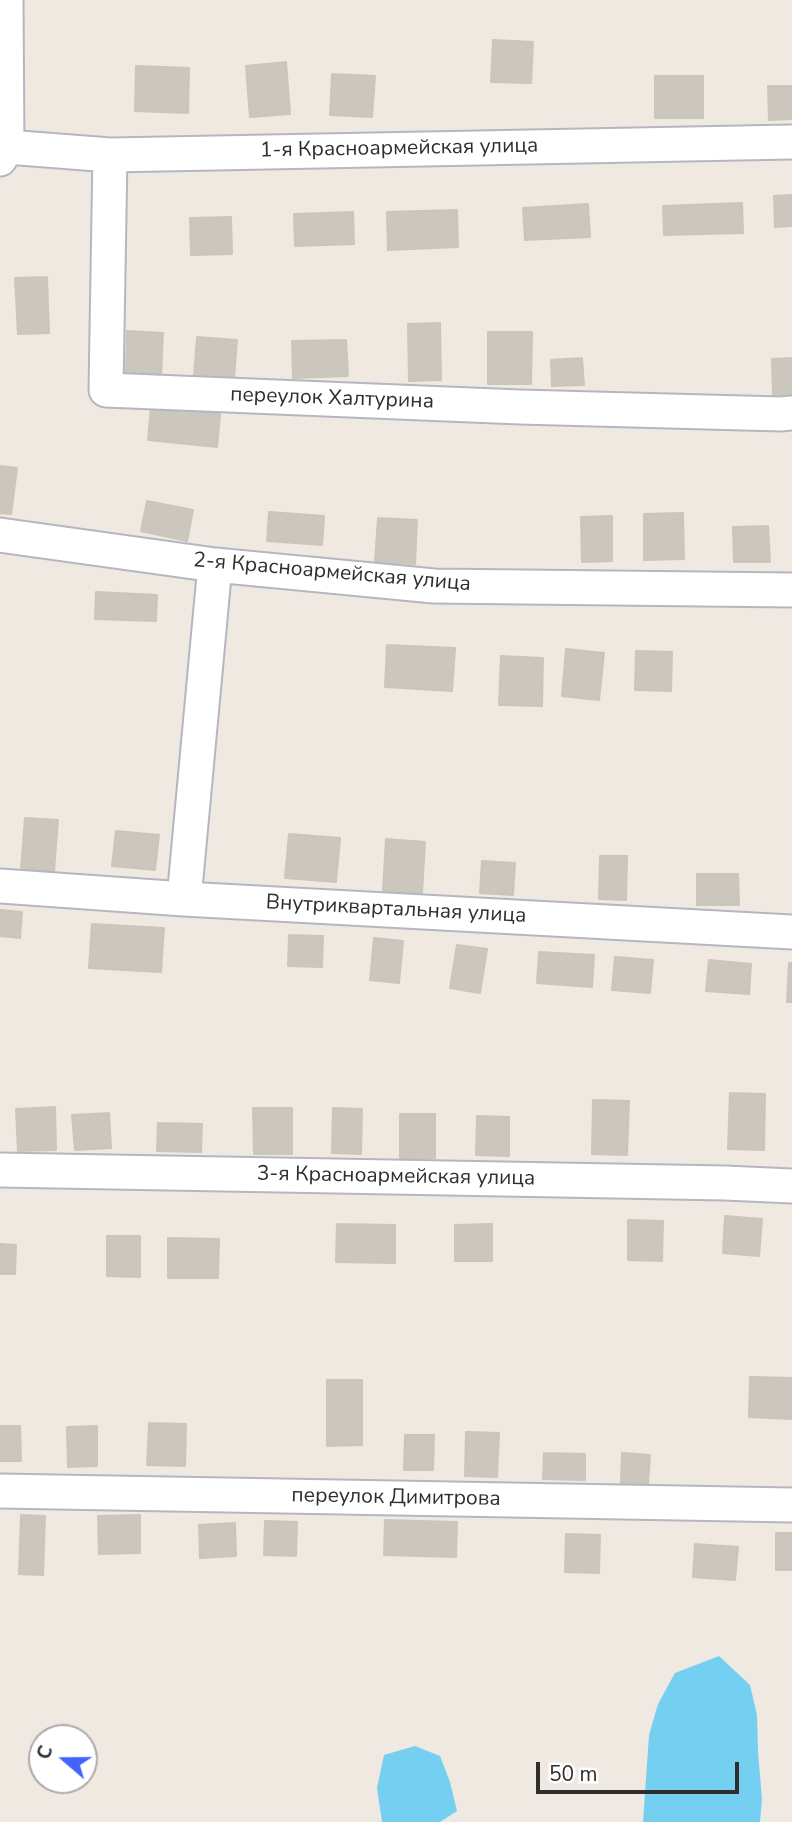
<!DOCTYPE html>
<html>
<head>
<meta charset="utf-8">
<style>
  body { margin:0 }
  #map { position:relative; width:792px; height:1822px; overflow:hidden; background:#efe9e1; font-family:"Nunito Sans",sans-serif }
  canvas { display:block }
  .north { position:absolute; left:28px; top:1724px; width:70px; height:70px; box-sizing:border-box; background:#fff; border:2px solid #ababab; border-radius:50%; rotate:290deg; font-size:19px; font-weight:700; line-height:28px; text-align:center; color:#2e2e2e }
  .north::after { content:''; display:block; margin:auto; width:24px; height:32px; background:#4264fb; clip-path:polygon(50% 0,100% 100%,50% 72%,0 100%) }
  .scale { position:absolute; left:536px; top:1762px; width:203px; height:32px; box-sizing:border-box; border:4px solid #2e2e2e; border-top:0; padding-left:9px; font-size:21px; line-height:24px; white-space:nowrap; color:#2e2e2e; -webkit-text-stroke:5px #fff; paint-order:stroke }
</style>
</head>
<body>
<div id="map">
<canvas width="792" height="1822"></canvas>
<div class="north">С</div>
<div class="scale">50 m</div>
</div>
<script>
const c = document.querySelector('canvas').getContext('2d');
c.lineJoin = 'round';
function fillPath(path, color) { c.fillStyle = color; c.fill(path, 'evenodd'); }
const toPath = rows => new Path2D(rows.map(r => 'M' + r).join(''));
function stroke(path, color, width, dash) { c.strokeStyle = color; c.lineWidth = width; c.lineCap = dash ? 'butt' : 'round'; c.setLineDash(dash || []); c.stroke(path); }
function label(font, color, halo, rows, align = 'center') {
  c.font = font + ' "Nunito Sans",sans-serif'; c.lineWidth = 7; c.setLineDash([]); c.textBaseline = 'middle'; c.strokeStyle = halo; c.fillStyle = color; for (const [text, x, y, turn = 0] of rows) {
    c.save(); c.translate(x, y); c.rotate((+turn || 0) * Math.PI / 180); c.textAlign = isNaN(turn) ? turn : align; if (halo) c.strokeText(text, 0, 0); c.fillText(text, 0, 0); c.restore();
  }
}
fillPath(toPath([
  [719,1656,750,1685,757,1715,758,1752,762,1799,760,1822,643,1822,649,1735,658,1704,675,1673],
  [415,1746,440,1756,450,1782,457,1811,440,1822,382,1822,377,1788,384,1755]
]), '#75cff0');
const building = toPath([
  [493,40,533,42,531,83,491,82,493,40],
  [286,62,290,114,250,117,246,66,286,62],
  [136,66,189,68,188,113,135,111,136,66],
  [332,74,375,76,372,117,330,115,332,74],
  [655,76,703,76,703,118,655,118,655,76],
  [768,86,792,86,792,119,769,120,768,86],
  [792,195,792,226,775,227,774,196,792,195],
  [742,203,743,233,664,235,663,206,742,203],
  [588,204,590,237,525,240,523,208,588,204],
  [457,210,458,247,388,250,387,212,457,210],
  [353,212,354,244,295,246,294,214,353,212],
  [231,217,232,254,191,255,190,218,231,217],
  [47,277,49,333,18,334,15,278,47,277],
  [440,323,441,380,409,381,408,324,440,323],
  [127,331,163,333,161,376,126,376,127,331],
  [488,332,532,332,531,384,488,384,488,332],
  [197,337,237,340,234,379,194,376,197,337],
  [346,340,348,376,293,378,292,341,346,340],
  [582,358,584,385,552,386,551,360,582,358],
  [792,358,792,396,773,396,772,359,792,358],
  [151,408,220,414,217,447,148,440,151,408],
  [0,466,17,468,11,514,0,513,0,466],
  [147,501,193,510,187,541,141,531,147,501],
  [269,512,324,516,322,545,267,541,269,512],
  [683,513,684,559,644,560,644,514,683,513],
  [612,516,612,561,582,562,581,517,612,516],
  [378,518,417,520,415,564,375,562,378,518],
  [768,526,770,562,734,562,733,527,768,526],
  [96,592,157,595,156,621,95,619,96,592],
  [387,645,455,648,452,691,385,687,387,645],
  [566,649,604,653,599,700,562,696,566,649],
  [636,651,672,652,671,691,635,690,636,651],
  [501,656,543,658,542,706,499,705,501,656],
  [25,818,58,820,54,871,21,869,25,818],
  [116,831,159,835,155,870,112,866,116,831],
  [289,834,340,838,336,882,285,878,289,834],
  [386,839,425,842,422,893,383,891,386,839],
  [600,856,627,856,626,900,599,899,600,856],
  [482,861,515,863,513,895,480,893,482,861],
  [697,874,738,874,739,905,697,905,697,874],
  [0,910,22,912,20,938,0,936,0,910],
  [92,924,164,928,161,972,89,968,92,924],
  [289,935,323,936,322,967,288,966,289,935],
  [374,938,403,941,399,983,370,980,374,938],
  [457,945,487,949,480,993,450,988,457,945],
  [539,952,594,955,592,987,537,983,539,952],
  [615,957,653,960,650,993,612,990,615,957],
  [709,960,751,964,749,994,706,991,709,960],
  [789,963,792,963,792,1002,787,1002,789,963],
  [730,1093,765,1094,764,1150,728,1149,730,1093],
  [593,1100,629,1101,627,1155,592,1154,593,1100],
  [55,1107,56,1150,18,1151,16,1109,55,1107],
  [253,1108,292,1108,292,1154,254,1154,253,1108],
  [333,1108,362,1109,361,1154,332,1153,333,1108],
  [109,1113,111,1148,75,1150,72,1115,109,1113],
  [400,1114,435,1114,435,1158,400,1159,400,1114],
  [477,1116,509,1117,509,1156,476,1155,477,1116],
  [158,1123,202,1124,201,1152,157,1151,158,1123],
  [725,1216,762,1219,759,1256,723,1253,725,1216],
  [628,1220,663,1221,662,1261,628,1260,628,1220],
  [337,1224,395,1225,395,1263,336,1262,337,1224],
  [492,1224,492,1261,455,1261,455,1225,492,1224],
  [107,1236,140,1236,140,1277,107,1276,107,1236],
  [168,1238,219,1239,218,1278,168,1278,168,1238],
  [0,1244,16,1245,15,1274,0,1274,0,1244],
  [750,1377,792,1378,792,1419,749,1417,750,1377],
  [327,1380,362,1380,362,1445,327,1446,327,1380],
  [149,1423,186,1424,185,1466,147,1465,149,1423],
  [0,1426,20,1426,21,1461,0,1461,0,1426],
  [97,1426,97,1466,68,1467,67,1427,97,1426],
  [466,1432,499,1433,497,1477,465,1476,466,1432],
  [405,1435,434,1435,433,1470,404,1470,405,1435],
  [544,1453,585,1454,585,1480,543,1479,544,1453],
  [622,1453,650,1455,648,1484,621,1483,622,1453],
  [21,1515,45,1516,43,1575,19,1574,21,1515],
  [140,1515,140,1553,99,1554,98,1516,140,1515],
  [385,1520,457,1522,456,1557,384,1555,385,1520],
  [265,1521,297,1522,296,1556,264,1555,265,1521],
  [235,1523,236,1556,200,1558,199,1525,235,1523],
  [776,1533,792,1533,792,1570,776,1570,776,1533],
  [566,1534,600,1535,599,1573,565,1572,566,1534],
  [695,1544,738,1547,735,1580,693,1577,695,1544]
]);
fillPath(building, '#cbc7bf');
stroke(building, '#cbc5ba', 2);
const minor = toPath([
  [7,147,110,155,792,142],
  [110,155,106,390,520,407,781,414,792,413],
  [0,159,7,147,6,0],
  [0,535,215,565,434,586,792,590],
  [0,886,184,899,792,932],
  [184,899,215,565],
  [0,1170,725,1183,792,1186],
  [0,1491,792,1505]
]);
stroke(minor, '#b4b7c1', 37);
stroke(minor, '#fff', 33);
label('21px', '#2e2e2e', '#fff', [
  ["1-я Красноармейская улица",399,149,-1],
  ["переулок Халтурина",332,399,2],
  ["2-я Красноармейская улица",332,573,5],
  ["Внутриквартальная улица",396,910,3],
  ["3-я Красноармейская улица",396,1177,1],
  ["переулок Димитрова",396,1498,1]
]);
</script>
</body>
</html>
